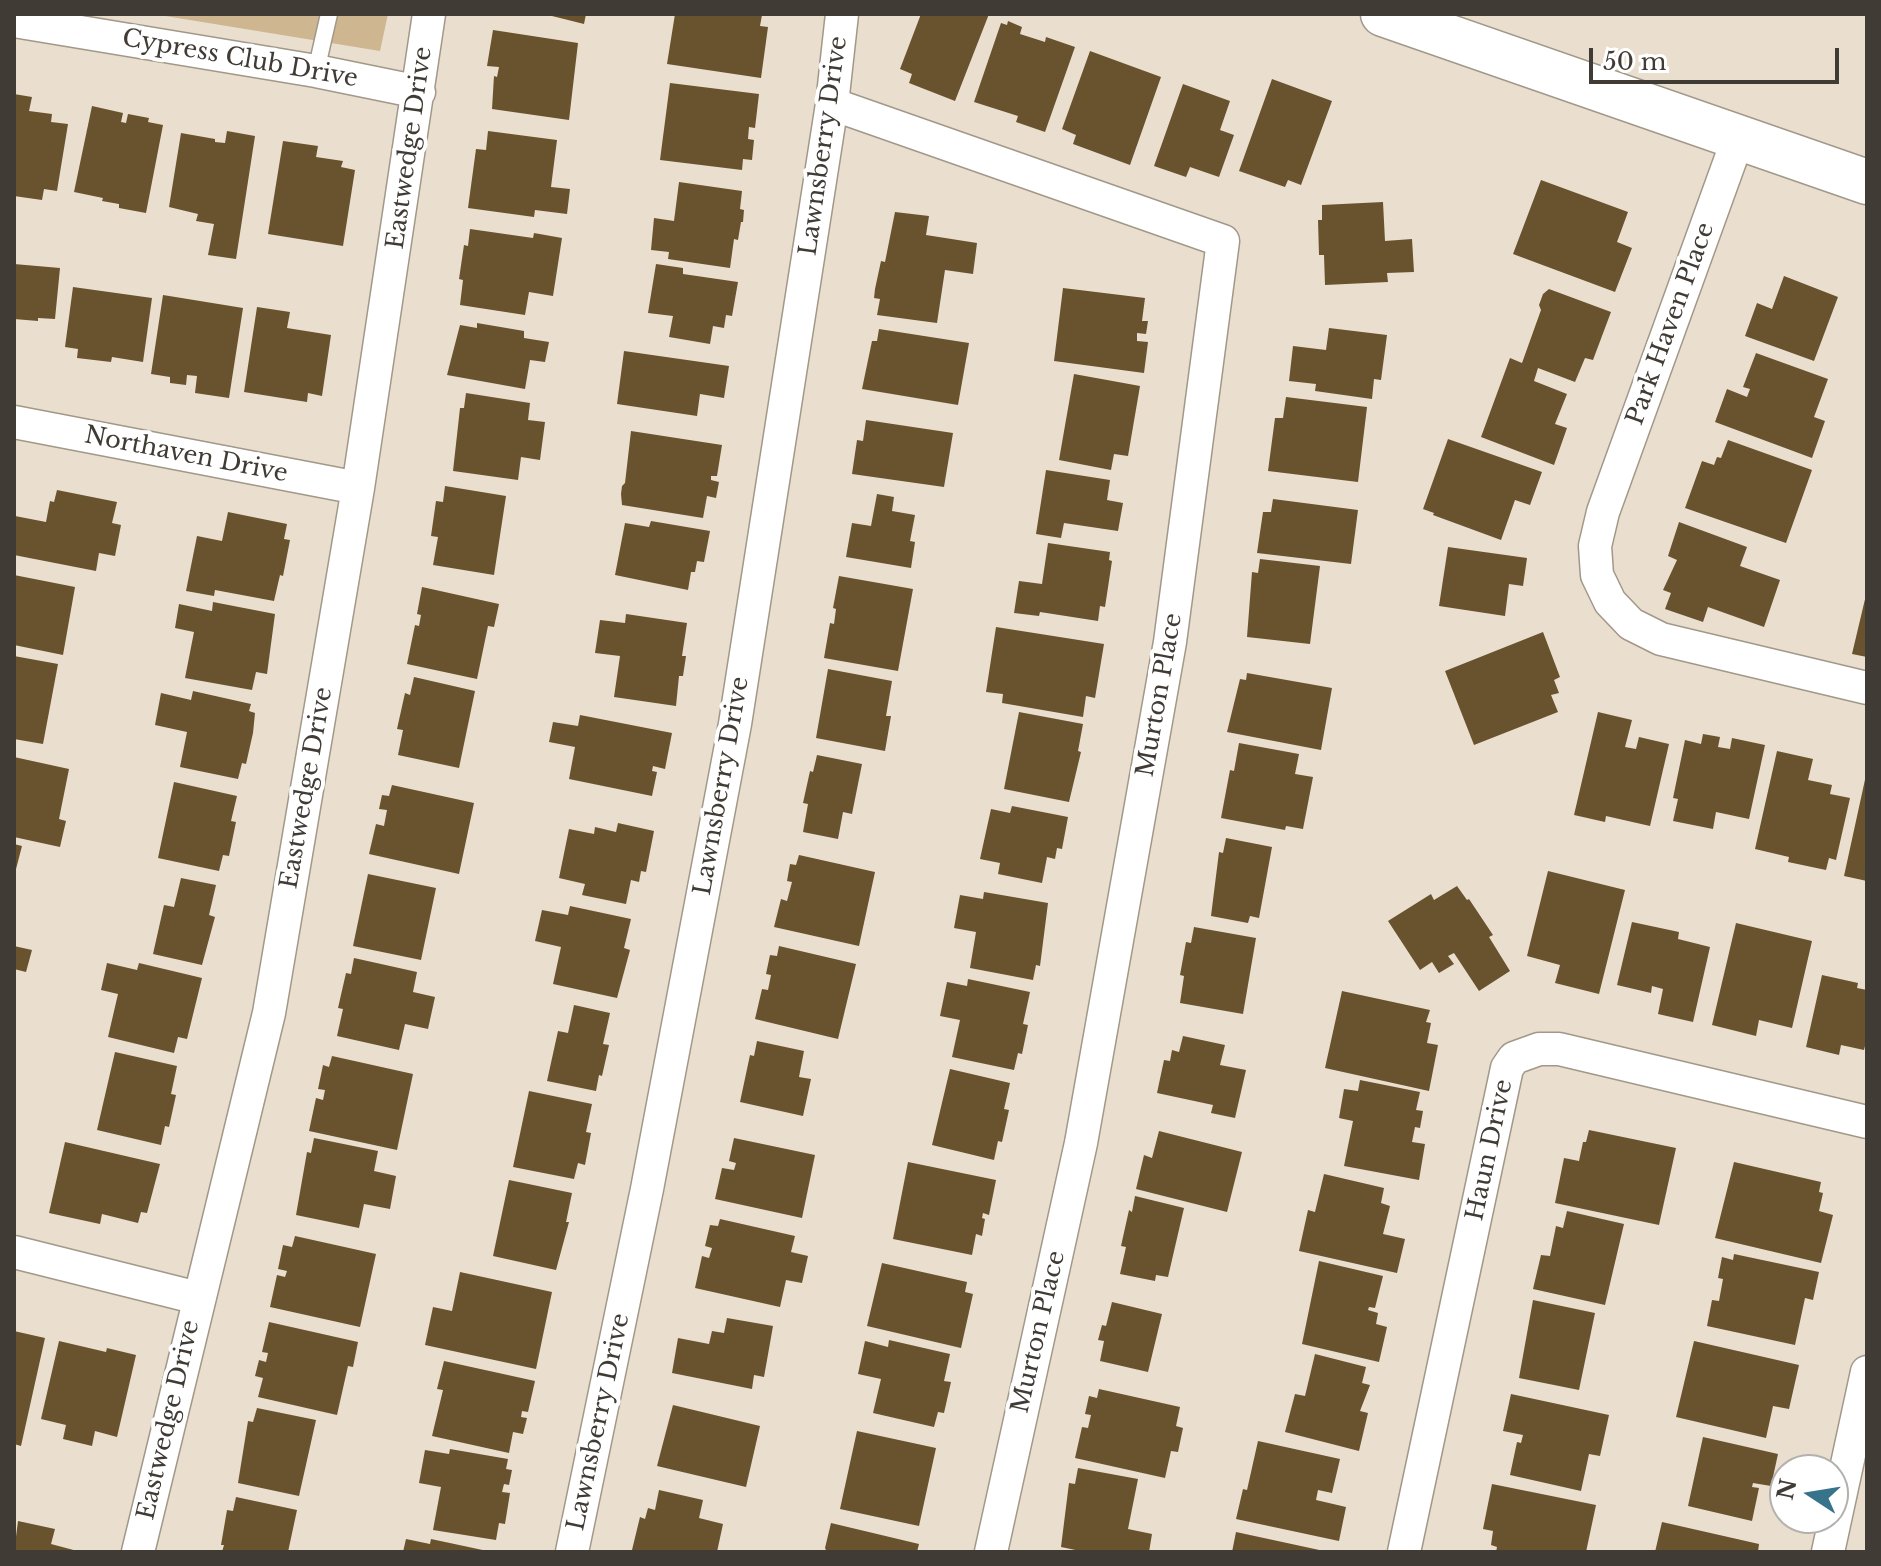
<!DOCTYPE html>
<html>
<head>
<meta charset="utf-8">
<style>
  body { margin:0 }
  #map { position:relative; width:1881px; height:1566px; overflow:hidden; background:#eadfcf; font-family:"Libre Baskerville",serif }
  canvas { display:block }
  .frame { position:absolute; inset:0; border:16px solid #403c35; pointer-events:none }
  .north { position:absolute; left:1769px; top:1454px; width:80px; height:80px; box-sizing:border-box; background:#fff; border:2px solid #b3b1ae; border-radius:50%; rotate:282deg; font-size:22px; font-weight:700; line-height:32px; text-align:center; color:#403c35 }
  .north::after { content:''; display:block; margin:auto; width:28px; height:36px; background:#37748b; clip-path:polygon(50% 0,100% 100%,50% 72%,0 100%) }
  .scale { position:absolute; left:1589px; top:48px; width:250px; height:36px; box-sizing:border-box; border:4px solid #403c35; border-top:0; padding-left:10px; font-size:24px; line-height:28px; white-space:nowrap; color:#403c35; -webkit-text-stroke:6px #fff; paint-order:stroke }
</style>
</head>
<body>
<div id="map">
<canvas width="1881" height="1566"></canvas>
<div class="frame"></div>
<div class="north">N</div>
<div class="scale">50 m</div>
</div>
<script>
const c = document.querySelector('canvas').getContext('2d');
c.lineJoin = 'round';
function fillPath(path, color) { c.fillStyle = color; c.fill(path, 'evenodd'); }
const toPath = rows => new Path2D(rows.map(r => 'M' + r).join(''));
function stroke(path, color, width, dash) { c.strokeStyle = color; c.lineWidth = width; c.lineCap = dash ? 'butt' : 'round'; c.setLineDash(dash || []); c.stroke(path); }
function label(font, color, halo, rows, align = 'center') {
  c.font = font + ' "Libre Baskerville",serif'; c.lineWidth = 8; c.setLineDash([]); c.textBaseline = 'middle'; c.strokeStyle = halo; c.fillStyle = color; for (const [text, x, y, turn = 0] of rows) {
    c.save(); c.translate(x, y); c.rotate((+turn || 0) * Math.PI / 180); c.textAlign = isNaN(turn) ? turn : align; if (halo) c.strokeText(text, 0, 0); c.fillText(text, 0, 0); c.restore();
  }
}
fillPath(toPath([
  [153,14,388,14,380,51]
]), '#ceb691');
fillPath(toPath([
  [544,14,586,14,584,24],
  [675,14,762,15,760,26,768,27,761,78,667,64],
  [921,14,989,14,955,101,909,83,912,74,900,69],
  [1008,21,1022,27,1020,34,1045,42,1046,37,1075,47,1045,132,1016,122,1018,116,974,102,1001,23,1007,25],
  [493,30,578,43,569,120,492,109,494,76,497,77,499,67,487,66],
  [1090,51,1161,77,1130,165,1073,144,1076,135,1062,129],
  [1272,79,1332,101,1301,185,1288,180,1285,187,1239,171],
  [670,83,759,94,755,128,749,127,748,139,754,140,752,160,743,159,742,170,660,160],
  [1183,84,1230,101,1220,130,1234,135,1219,177,1190,167,1186,177,1154,166],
  [14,94,32,97,29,111,52,114,51,122,68,124,57,191,44,189,42,200,14,196],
  [92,106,123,113,121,122,126,123,128,114,149,118,148,122,163,125,146,213,119,208,119,204,102,201,103,198,74,192],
  [227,131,255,136,236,259,208,255,214,224,196,221,198,214,169,207,181,133,215,139,215,142,225,143],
  [488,131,557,140,551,187,570,189,567,214,535,210,534,217,468,208,476,149,486,150],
  [283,141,318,146,316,157,343,161,341,167,355,170,343,246,268,234],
  [1541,180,1628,212,1617,242,1632,248,1615,292,1513,254],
  [679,182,742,191,740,209,744,210,743,222,741,222,738,240,734,239,730,268,668,259,669,252,651,250,654,218,674,221],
  [1383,202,1385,241,1412,239,1414,272,1387,273,1388,282,1325,285,1324,255,1319,255,1318,220,1322,220,1322,205],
  [895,212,929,216,926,235,977,243,973,274,945,270,937,323,877,315,880,299,874,298,875,289,881,261,885,262],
  [470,229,533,238,534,233,562,238,553,296,529,292,525,315,460,305,463,280,459,279,464,245,468,246],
  [14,264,60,268,55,319,38,318,38,321,14,319],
  [656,264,683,268,683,274,738,282,732,316,726,315,724,328,713,326,710,344,669,337,673,316,648,313],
  [1784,276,1838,297,1814,361,1745,336,1757,303,1772,309],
  [73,287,152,298,143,362,112,357,111,362,77,358,78,349,65,347],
  [1063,288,1145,298,1142,321,1148,321,1146,334,1137,333,1137,341,1148,342,1144,373,1054,361],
  [1549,289,1611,312,1593,360,1585,358,1575,382,1538,368,1534,381,1567,394,1555,424,1567,428,1554,465,1481,437,1510,358,1522,363,1541,310,1539,305,1543,294],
  [163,295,243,308,229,398,195,393,197,376,187,375,186,385,170,383,170,377,151,374],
  [257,307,290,312,287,328,331,335,322,396,308,393,307,402,244,392],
  [477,323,524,331,524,338,549,342,545,362,530,360,525,389,447,375,460,325,477,328],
  [1329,328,1387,335,1381,380,1374,379,1372,399,1315,391,1316,384,1289,381,1293,346,1326,350],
  [879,329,969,343,958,405,862,389,872,341,877,341],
  [624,351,729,366,724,398,700,394,697,416,617,404],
  [1756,353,1828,379,1814,417,1825,421,1812,458,1715,422,1727,389,1747,397,1750,389,1743,387],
  [1074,374,1140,386,1128,456,1114,454,1111,470,1059,460],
  [466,393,530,403,528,420,545,422,540,460,521,457,518,480,453,471,460,408,464,408],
  [1286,397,1367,407,1358,482,1268,471,1275,418,1283,418],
  [866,420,953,433,944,487,852,474,857,440,863,441],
  [631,431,722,445,717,476,711,476,711,480,719,482,716,498,707,496,703,518,622,505,621,494,622,486,625,483],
  [1448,439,1542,472,1530,505,1515,500,1501,540,1433,515,1434,513,1423,509],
  [1728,440,1812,470,1786,543,1685,508,1702,461,1714,465,1717,457,1721,458],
  [1046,470,1110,480,1107,500,1123,503,1118,531,1064,523,1061,538,1036,534],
  [445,486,506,496,494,575,433,565,438,537,431,536,436,501,443,502],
  [57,490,117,502,112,523,121,525,115,556,99,553,96,571,14,555,15,516,46,522,50,501,54,502],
  [877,494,894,497,892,511,915,515,910,541,915,542,911,568,846,557,852,523,871,526],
  [1273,499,1358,510,1351,564,1257,553,1263,512,1271,512],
  [228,512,287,524,284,539,290,540,283,576,280,575,274,601,215,590,214,596,186,591,197,536,222,541],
  [651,521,710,531,704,562,697,561,695,572,691,572,688,590,615,575,625,523,649,527],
  [1679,522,1747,547,1740,566,1780,580,1764,627,1708,607,1703,622,1665,609,1671,593,1663,590,1677,560,1668,556],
  [1048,543,1110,552,1109,560,1112,561,1105,607,1100,606,1098,621,1040,612,1039,616,1014,613,1019,581,1042,584],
  [1448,547,1527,558,1523,586,1509,584,1505,616,1439,606],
  [1260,559,1320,566,1310,644,1247,637,1252,572,1258,573],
  [14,575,75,587,63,655,14,645],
  [839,576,913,589,898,671,824,658,830,623,834,624,836,609,833,608],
  [422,587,499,604,494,627,488,626,477,679,407,664,415,625,419,626,421,615,417,614],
  [1866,595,1867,596,1867,657,1852,654],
  [213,602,275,614,267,674,256,672,252,690,185,678,194,632,175,628,179,604,212,611],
  [626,614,687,623,682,656,686,656,683,676,679,676,676,706,614,697,620,656,595,653,600,620,625,623],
  [996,627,1104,644,1095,698,1086,696,1083,717,1002,703,1003,694,986,692],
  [1543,632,1560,677,1554,680,1559,693,1551,695,1558,712,1474,745,1445,671],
  [14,656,58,664,43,744,14,739],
  [828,669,892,681,886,716,891,716,885,751,816,738],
  [1247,673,1332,688,1321,750,1227,732,1240,679,1246,680],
  [414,677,475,691,459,768,398,755,403,730,397,729,405,693,410,695],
  [193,691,251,704,249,711,255,713,253,733,246,764,242,763,238,779,180,767,187,732,155,725,161,693,191,700],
  [1019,712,1083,724,1078,751,1081,752,1069,802,1004,789],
  [1598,712,1632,720,1625,747,1636,749,1639,737,1669,744,1650,826,1606,816,1605,822,1574,815],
  [580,715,672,733,665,769,653,766,652,771,657,772,652,796,569,779,575,747,549,742,553,722,578,726],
  [1703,734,1720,737,1718,747,1730,749,1732,738,1765,745,1749,819,1716,812,1713,829,1673,821,1678,799,1673,798,1685,740,1701,744],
  [1239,743,1299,754,1295,774,1313,777,1303,829,1286,826,1285,830,1221,818,1230,770,1234,771],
  [1777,751,1813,759,1808,780,1832,785,1830,794,1850,798,1836,860,1829,858,1826,870,1788,862,1789,857,1755,849],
  [817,755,862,764,852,814,843,812,838,839,803,832,808,804,803,803,810,771,813,772],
  [14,757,69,769,59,819,66,821,60,847,14,837],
  [1866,775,1867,775,1867,881,1844,876],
  [174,782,237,796,231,821,236,822,229,856,223,855,219,871,158,858],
  [392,785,474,803,459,874,369,854,376,824,384,826,387,810,379,809,382,795,389,796],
  [1012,806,1068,817,1062,849,1057,848,1055,859,1047,857,1042,883,998,874,1000,863,980,859,991,809,1010,813],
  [618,823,654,831,646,872,641,871,639,882,631,880,626,904,582,895,585,884,559,878,569,829,594,834,595,827,616,832],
  [1226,838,1272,847,1259,918,1250,916,1248,923,1211,916,1219,852,1223,853],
  [14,844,22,846,15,873,14,873],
  [799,855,875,872,859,946,774,927,781,899,787,901,792,882,787,881,790,864,796,865],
  [1548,871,1625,890,1599,994,1555,983,1560,965,1527,956],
  [368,874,436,888,421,960,353,946],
  [181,878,216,885,209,915,215,917,202,965,153,954,164,905,174,907],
  [1457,886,1467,900,1469,899,1493,935,1489,937,1510,971,1479,991,1454,953,1448,956,1454,964,1439,973,1432,962,1420,970,1388,921,1431,894,1434,900],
  [984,892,1048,903,1040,966,1036,965,1033,980,970,968,976,932,954,928,960,895,983,899],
  [570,906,631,919,624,948,630,950,617,998,553,984,561,947,535,941,542,910,568,915],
  [1632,922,1679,932,1678,939,1710,947,1693,1022,1658,1014,1663,989,1652,986,1651,993,1617,985],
  [1736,923,1812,941,1792,1028,1759,1020,1756,1036,1712,1025],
  [1194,927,1256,938,1243,1014,1180,1003,1184,976,1180,975,1186,942,1191,943],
  [14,946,32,950,26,972,14,969],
  [779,946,856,964,838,1039,755,1019,762,989,768,990,771,975,766,974,770,955,777,956],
  [354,958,417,972,413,992,435,997,428,1029,405,1024,399,1050,337,1036,343,1009,338,1008,346,973,351,974],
  [107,963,137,970,139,963,202,978,187,1039,178,1037,174,1053,108,1037,118,994,101,990],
  [1822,975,1858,983,1857,988,1867,990,1867,1038,1864,1050,1841,1045,1839,1055,1806,1047],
  [968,979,1030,992,1023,1024,1028,1025,1022,1054,1018,1053,1014,1070,952,1057,960,1020,940,1016,947,982,967,986],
  [1342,991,1430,1010,1426,1022,1431,1023,1427,1043,1438,1045,1429,1091,1325,1068],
  [574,1005,610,1013,603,1044,609,1045,602,1076,599,1075,596,1091,547,1081,558,1031,568,1033],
  [1183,1036,1225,1045,1220,1065,1246,1070,1235,1118,1211,1113,1213,1105,1157,1093,1164,1060,1170,1061,1172,1050,1179,1052],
  [757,1041,804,1051,799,1077,811,1079,803,1116,740,1102,750,1055,754,1056],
  [115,1052,177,1066,171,1094,176,1095,169,1127,165,1126,161,1145,97,1130],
  [332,1056,413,1074,397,1150,309,1131,316,1098,323,1100,325,1090,318,1089,323,1065,329,1067],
  [950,1069,1010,1083,1004,1109,1009,1110,1002,1142,998,1141,994,1160,932,1145],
  [1360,1080,1420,1092,1416,1110,1423,1111,1420,1128,1415,1127,1412,1142,1425,1144,1419,1180,1344,1166,1353,1121,1339,1118,1344,1089,1358,1091],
  [529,1091,592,1104,586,1132,591,1133,585,1165,578,1163,574,1179,513,1167],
  [1589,1130,1676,1148,1659,1225,1555,1203,1564,1158,1579,1161,1583,1142,1586,1142],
  [1159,1131,1242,1152,1227,1212,1136,1189,1144,1155,1152,1158],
  [314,1138,378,1151,374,1171,396,1176,390,1209,364,1204,359,1228,296,1215,307,1152,311,1153],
  [734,1138,815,1155,802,1218,715,1199,722,1168,734,1170,736,1163,729,1161],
  [65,1142,160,1164,147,1213,141,1212,138,1223,102,1214,100,1224,49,1213],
  [908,1162,996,1180,989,1215,983,1213,982,1218,985,1219,982,1236,976,1234,972,1255,893,1239],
  [1734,1162,1821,1182,1819,1192,1823,1193,1819,1211,1833,1215,1821,1263,1715,1238],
  [1324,1174,1384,1188,1381,1203,1390,1206,1383,1234,1405,1239,1397,1273,1299,1251,1308,1210,1315,1212],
  [509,1180,572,1193,566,1222,569,1222,556,1270,493,1256],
  [1135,1196,1184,1208,1168,1277,1156,1275,1155,1281,1120,1274,1126,1247,1121,1246,1129,1210,1132,1212],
  [1567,1211,1624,1224,1605,1305,1533,1289,1541,1255,1550,1256,1556,1226,1563,1228],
  [720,1219,795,1236,791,1252,808,1256,802,1283,786,1280,780,1307,695,1288,702,1256,709,1258,712,1248,705,1246,710,1225,718,1226],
  [295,1236,376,1254,360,1327,270,1307,277,1275,285,1277,287,1271,278,1269,283,1245,292,1247],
  [1734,1254,1819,1272,1813,1300,1805,1298,1795,1345,1707,1326,1712,1300,1719,1301,1723,1279,1718,1278,1722,1257,1733,1260],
  [1319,1261,1383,1276,1375,1308,1369,1307,1368,1310,1378,1313,1376,1324,1387,1327,1379,1362,1302,1344],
  [882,1263,967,1282,965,1292,973,1294,961,1348,867,1326],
  [460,1272,552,1292,536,1369,425,1345,433,1307,452,1311],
  [1533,1300,1595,1313,1579,1390,1519,1378],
  [1112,1302,1162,1314,1148,1372,1100,1361,1104,1341,1098,1340,1102,1325,1106,1326],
  [727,1318,773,1326,764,1377,754,1375,752,1389,672,1373,678,1338,709,1344,712,1331,724,1333],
  [269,1322,358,1342,353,1367,348,1366,337,1415,258,1397,263,1378,255,1376,259,1360,266,1362,268,1353,262,1352],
  [14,1331,45,1338,21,1446,14,1444],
  [889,1340,950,1354,944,1381,951,1382,944,1413,938,1412,934,1427,873,1413,881,1379,858,1374,865,1341,888,1347],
  [59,1341,106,1352,107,1348,136,1355,117,1437,95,1431,92,1446,63,1439,66,1425,41,1419],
  [1694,1341,1799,1365,1789,1409,1773,1406,1766,1438,1676,1417],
  [1315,1354,1366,1367,1362,1383,1370,1385,1360,1411,1368,1413,1359,1451,1285,1432,1295,1394,1305,1396],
  [444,1361,535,1381,528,1412,522,1411,521,1417,527,1418,523,1434,513,1432,509,1453,432,1436,443,1390,437,1389],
  [1099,1389,1180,1407,1176,1426,1183,1428,1178,1452,1171,1451,1165,1478,1075,1458,1082,1427,1088,1428,1091,1415,1085,1414,1089,1396,1097,1398],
  [1511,1394,1609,1415,1600,1456,1589,1454,1581,1491,1510,1475,1517,1442,1521,1443,1523,1435,1503,1431],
  [673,1405,760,1426,746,1487,657,1466],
  [257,1408,316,1420,299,1496,238,1483,248,1421,253,1422],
  [857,1431,936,1448,919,1526,840,1509],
  [1703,1437,1778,1454,1771,1486,1753,1483,1752,1487,1759,1488,1752,1521,1688,1506],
  [1258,1441,1340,1459,1332,1493,1318,1490,1316,1500,1346,1507,1339,1541,1236,1519,1243,1489,1247,1490],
  [450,1449,508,1459,506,1469,512,1470,509,1485,504,1484,502,1492,510,1493,505,1524,499,1523,496,1540,433,1530,441,1487,419,1483,425,1450,449,1454],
  [1078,1468,1138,1479,1128,1529,1152,1534,1149,1552,1085,1552,1061,1547,1069,1483,1075,1484],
  [1492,1484,1596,1505,1586,1552,1496,1552,1497,1547,1491,1545,1493,1531,1483,1529],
  [659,1490,703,1500,699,1518,723,1524,717,1552,641,1552,632,1550,640,1517,645,1519,648,1508,655,1510],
  [236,1497,297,1510,288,1552,222,1552,224,1545,221,1545,227,1510,233,1511],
  [18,1521,55,1529,51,1544,81,1552,14,1552],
  [1662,1522,1759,1544,1758,1552,1655,1552],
  [831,1523,919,1544,917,1552,827,1552,825,1548],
  [1236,1532,1324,1551,1324,1552,1232,1552],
  [406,1539,430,1544,431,1539,492,1552,403,1552]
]), '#69522e');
const lane = toPath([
  [316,71,329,14]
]);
const street = toPath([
  [14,21,316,71,419,92],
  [832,104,1223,241,1170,642,1081,1143,991,1552],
  [1739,136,1603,512,1595,546,1597,575,1610,602,1631,624,1661,639,1867,688],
  [14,422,358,488],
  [14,1252,198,1298],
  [138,1552,269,1013,358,488,429,14],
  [572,1552,647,1189,735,724,832,104,842,14],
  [1404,1552,1507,1068,1514,1058,1539,1049,1559,1049,1867,1122],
  [1828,1552,1867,1372]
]);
const secondary = toPath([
  [1383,14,1867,182]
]);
stroke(lane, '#a29889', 19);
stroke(street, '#a29889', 35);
stroke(secondary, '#a29889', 47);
stroke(lane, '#fff', 16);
stroke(street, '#fff', 32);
stroke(secondary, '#fff', 44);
label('24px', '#403c35', '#fff', [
  ["Cypress Club Drive",240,59,10],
  ["Lawnsberry Drive",824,146,-82],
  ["Eastwedge Drive",410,148,-82],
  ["Park Haven Place",1671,324,-70],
  ["Northaven Drive",186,455,11],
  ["Murton Place",1160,695,-80],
  ["Lawnsberry Drive",722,786,-80],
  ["Eastwedge Drive",307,788,-80],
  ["Haun Drive",1490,1150,-78],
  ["Murton Place",1039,1332,-77],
  ["Eastwedge Drive",169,1420,-77],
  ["Lawnsberry Drive",599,1422,-78]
]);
</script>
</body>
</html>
